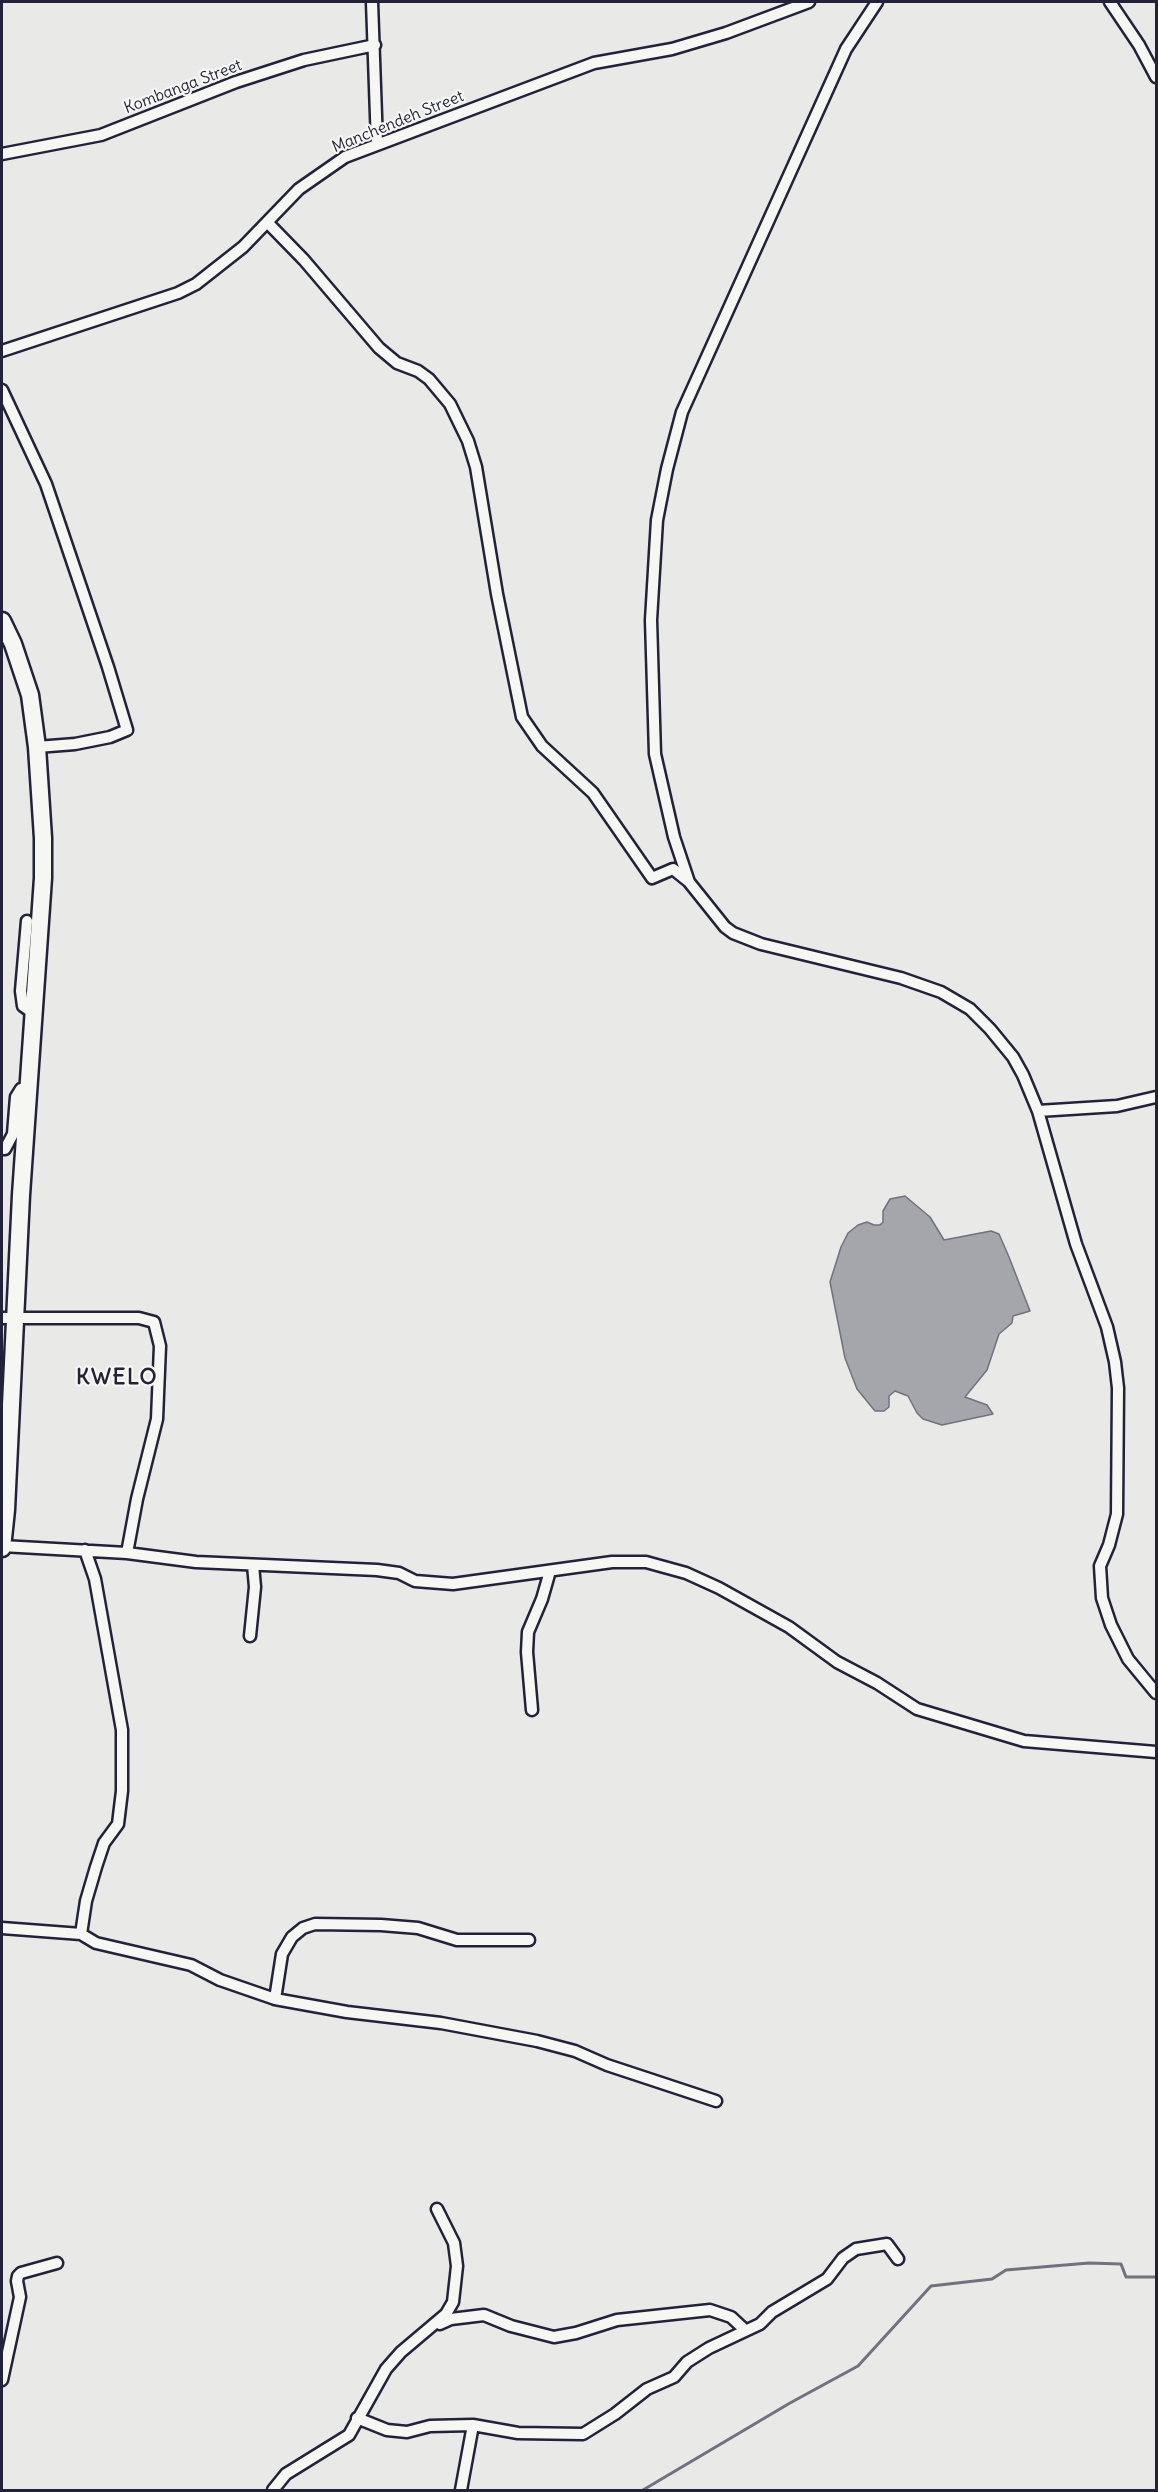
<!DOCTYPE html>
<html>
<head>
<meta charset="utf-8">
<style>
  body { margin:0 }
  #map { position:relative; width:1158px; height:2492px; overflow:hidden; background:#e9e9e7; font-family:Delius,sans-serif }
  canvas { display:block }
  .frame { position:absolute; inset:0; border:3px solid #22223b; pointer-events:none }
</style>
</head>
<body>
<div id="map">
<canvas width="1158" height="2492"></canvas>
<div class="frame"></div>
</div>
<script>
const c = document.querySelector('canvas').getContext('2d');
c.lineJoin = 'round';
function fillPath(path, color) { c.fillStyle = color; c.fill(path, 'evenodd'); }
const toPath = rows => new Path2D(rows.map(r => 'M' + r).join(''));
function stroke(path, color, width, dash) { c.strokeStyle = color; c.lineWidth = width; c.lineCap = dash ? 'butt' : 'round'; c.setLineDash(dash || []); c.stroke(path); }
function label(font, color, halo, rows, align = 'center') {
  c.font = font + ' Delius,sans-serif'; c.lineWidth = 4.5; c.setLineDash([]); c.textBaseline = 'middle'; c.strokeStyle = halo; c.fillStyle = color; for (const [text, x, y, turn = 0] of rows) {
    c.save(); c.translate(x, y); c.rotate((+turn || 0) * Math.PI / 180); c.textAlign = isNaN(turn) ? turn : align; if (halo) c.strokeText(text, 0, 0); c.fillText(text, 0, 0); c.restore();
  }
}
const water = toPath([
  [905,1196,930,1217,944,1240,991,1231,999,1234,1009,1257,1030,1311,1013,1316,1012,1323,999,1334,987,1370,965,1397,987,1405,993,1414,942,1425,923,1419,917,1413,908,1396,895,1391,889,1396,889,1407,884,1411,875,1411,857,1389,845,1358,830,1282,841,1247,848,1233,858,1225,867,1222,874,1225,880,1225,883,1222,883,1211,890,1199,905,1196]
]);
fillPath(water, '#a5a5ac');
stroke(water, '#71717f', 1.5);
stroke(toPath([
  [643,2490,790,2403,858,2366,931,2286,992,2279,1006,2270,1089,2263,1121,2264,1126,2277,1156,2277]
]), '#71717f', 3);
const minor = toPath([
  [372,2,377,144],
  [877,2,846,49,682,412,667,469,657,520,651,620,655,754,674,837,689,882,725,927,733,933,761,944,901,978,941,992,970,1009,990,1029,1013,1057,1023,1075,1038,1111,1076,1244,1107,1327,1115,1362,1118,1388,1117,1514,1109,1545,1100,1566,1102,1598,1111,1625,1128,1659,1156,1693],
  [1110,2,1139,45,1156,77],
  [2,154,101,135,236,82,304,60,375,45],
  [267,222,304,260,379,348,397,363,418,371,429,379,450,404,468,441,476,467,497,594,522,717,542,746,593,793,652,878,673,869,688,881],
  [2,351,178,293,196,284,243,247,299,189,345,157,594,63,672,49,726,33,809,2],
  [2,390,46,484,108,667,127,730,110,737,75,744,37,747],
  [27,921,21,991,23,1006,33,1013],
  [1038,1111,1117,1106,1156,1097],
  [2,1149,5,1149,13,1134,16,1097,21,1089,28,1088],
  [2,1318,139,1318,154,1322,160,1346,157,1419,137,1499,127,1553],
  [2,1546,127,1553,196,1562,377,1570,399,1573,415,1581,453,1584,612,1562,646,1562,686,1573,719,1588,789,1627,837,1662,877,1683,917,1709,1024,1741,1156,1752],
  [250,1636,255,1587,253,1565],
  [532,1710,527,1652,528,1632,542,1599,550,1571],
  [2,1928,81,1934,96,1943,191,1965,220,1980,275,1999,347,2012,441,2023,537,2041,575,2051,607,2065,716,2101],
  [81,1934,86,1901,96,1867,104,1843,118,1824,122,1791,122,1730,95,1579,85,1550],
  [275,1999,282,1954,292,1937,303,1928,315,1924,381,1925,418,1928,457,1940,529,1940],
  [440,2324,451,2319,484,2315,511,2326,554,2337,576,2333,617,2320,710,2310,731,2317,745,2330],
  [2,2380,20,2297,17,2281,18,2276,21,2273,57,2263],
  [357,2418,387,2430,407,2432,430,2426,473,2425,518,2433,583,2434,615,2414,647,2389,674,2377,687,2362,709,2348,760,2324,772,2312,827,2279,843,2258,856,2249,887,2244,898,2259],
  [273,2490,286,2474,349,2435,386,2369,401,2352,446,2314,453,2302,457,2266,454,2243,437,2209],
  [461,2490,473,2425]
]);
const primary = toPath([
  [2,621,13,644,30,695,37,747,43,838,43,878,21,1195,6,1510,2,1548]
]);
stroke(minor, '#22223b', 15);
stroke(primary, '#22223b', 21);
stroke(minor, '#f6f6f2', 10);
stroke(primary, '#f6f6f2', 16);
label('16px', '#22223b', '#f6f6f2', [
  ["Kombanga Street",183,87,-21],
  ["Manchendeh Street",398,122,-22]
]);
c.letterSpacing = '1.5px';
label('bold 22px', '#22223b', '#f6f6f2', [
  ["KWELO",117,1378]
]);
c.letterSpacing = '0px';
</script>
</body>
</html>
